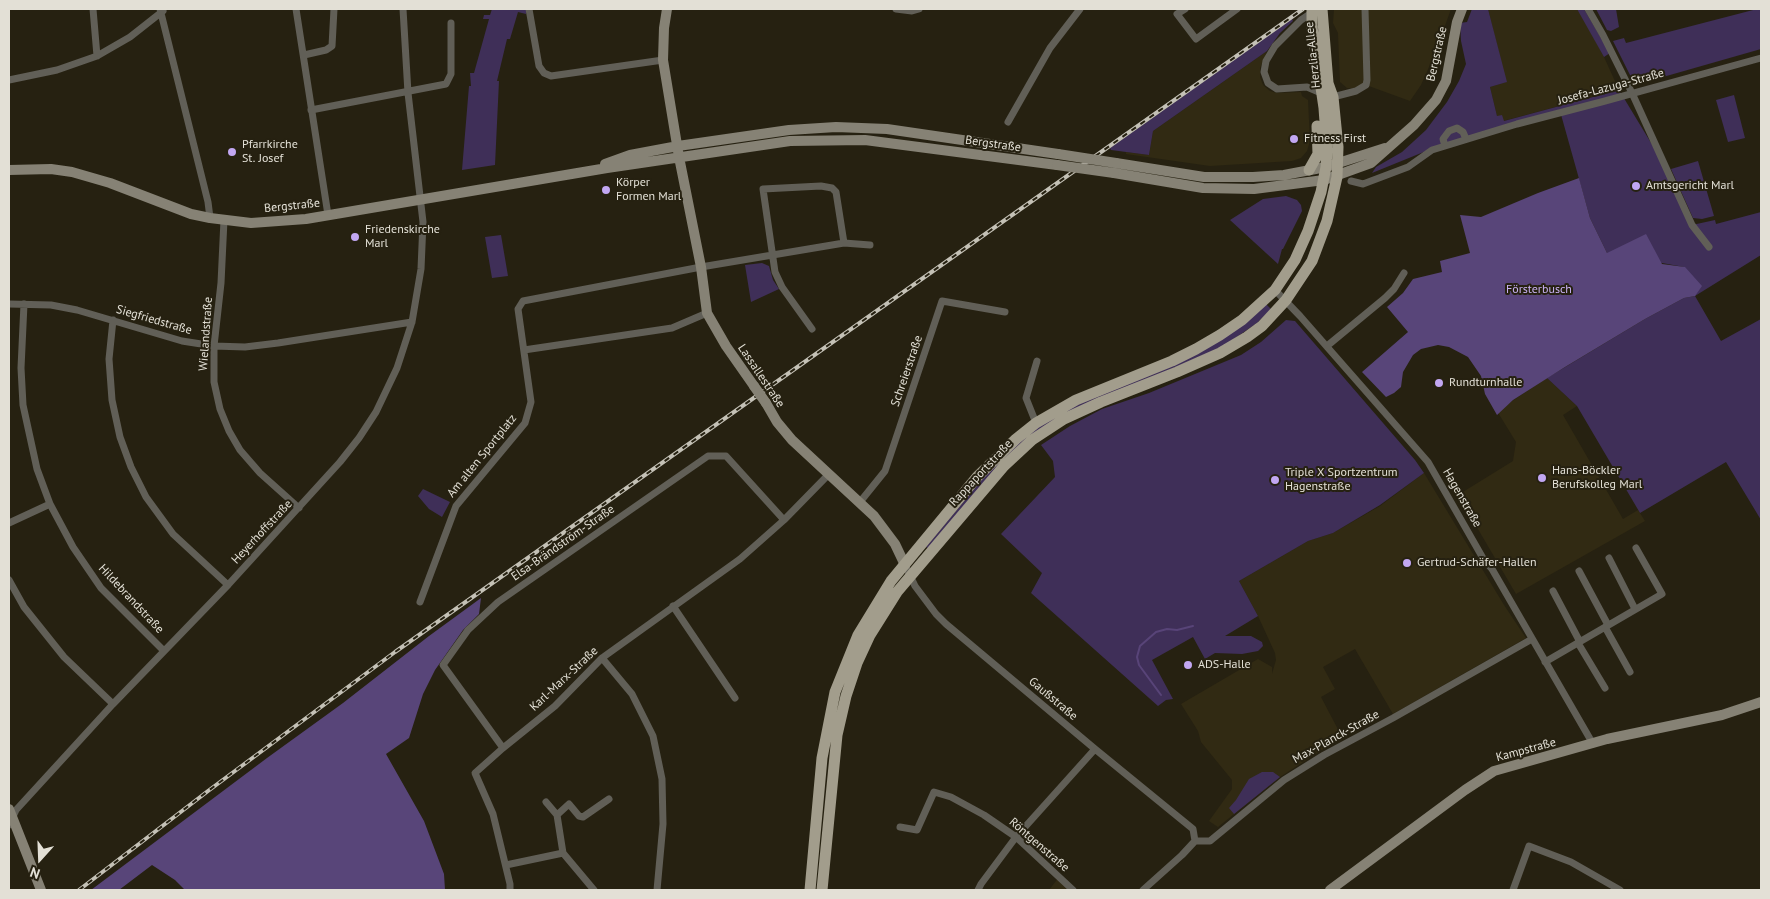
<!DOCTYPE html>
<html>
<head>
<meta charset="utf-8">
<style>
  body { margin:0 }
  #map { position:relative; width:1770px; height:899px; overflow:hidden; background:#262111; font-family:"PT Sans",sans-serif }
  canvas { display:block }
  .frame { position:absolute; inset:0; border:10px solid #e3e0d6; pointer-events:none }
  .north { position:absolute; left:15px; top:834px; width:50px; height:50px; -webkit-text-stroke:4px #262111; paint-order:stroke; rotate:200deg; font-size:14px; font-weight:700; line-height:20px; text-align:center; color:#e3e0d6 }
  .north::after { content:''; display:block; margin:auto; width:18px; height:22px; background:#e3e0d6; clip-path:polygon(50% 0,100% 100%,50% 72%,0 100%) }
</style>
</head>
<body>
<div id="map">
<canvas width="1770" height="899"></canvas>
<div class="frame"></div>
<div class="north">N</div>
</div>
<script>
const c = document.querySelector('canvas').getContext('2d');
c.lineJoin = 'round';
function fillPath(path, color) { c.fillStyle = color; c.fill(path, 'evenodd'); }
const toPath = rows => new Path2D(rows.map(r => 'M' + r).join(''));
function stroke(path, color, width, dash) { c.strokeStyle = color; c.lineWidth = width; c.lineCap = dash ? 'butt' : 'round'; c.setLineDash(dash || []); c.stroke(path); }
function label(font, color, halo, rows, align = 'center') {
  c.font = font + ' "PT Sans",sans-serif'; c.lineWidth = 4; c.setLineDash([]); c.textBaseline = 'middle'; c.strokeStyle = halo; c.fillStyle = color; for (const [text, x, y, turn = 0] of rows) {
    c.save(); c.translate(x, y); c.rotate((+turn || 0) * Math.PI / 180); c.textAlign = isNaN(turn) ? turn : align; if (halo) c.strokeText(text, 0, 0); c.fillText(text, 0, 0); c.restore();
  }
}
fillPath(toPath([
  [1334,9,1451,9,1436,51,1421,85,1410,101,1366,85,1362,89,1347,88,1340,82,1338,33,1333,23],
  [1488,9,1577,9,1582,15,1604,57,1619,90,1503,121,1497,116,1490,87,1506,82],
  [1267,51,1260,68,1260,77,1263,85,1270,91,1277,93,1301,92,1302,96,1308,100,1310,141,1307,151,1301,158,1292,161,1210,166,1126,154,1126,152,1149,155,1153,131],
  [1547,378,1577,406,1563,415,1623,519,1638,510,1645,521,1516,594,1458,495,1513,461,1516,442,1497,411],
  [1424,473,1504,605,1526,638,1393,714,1355,649,1323,667,1335,689,1321,697,1342,737,1280,777,1218,827,1209,821,1232,789,1232,780,1201,742,1198,731,1181,704,1258,659,1272,667,1272,674,1276,660,1275,653,1258,616,1239,581,1308,541,1333,533,1380,506],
  [1059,877,1073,890,1049,890]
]), '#312a13');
fillPath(toPath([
  [492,9,526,9,526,14,518,12,510,39,507,39,497,81,499,81,495,165,462,170,469,86,471,86,470,73,474,73,489,19,483,19,484,15,490,15],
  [1472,9,1488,9,1507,82,1490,87,1497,116,1502,115,1504,121,1619,90,1665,166,1692,225,1715,220,1716,224,1761,212,1761,255,1695,296,1721,341,1761,319,1761,520,1726,462,1640,513,1577,406,1547,378,1645,319,1684,298,1695,296,1684,267,1607,253,1590,218,1560,111,1431,149,1372,173,1376,167,1402,152,1426,130,1447,102,1459,81,1466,64,1461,41,1460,23,1467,22],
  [1577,9,1584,9,1610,53,1604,57],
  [1596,9,1616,9,1619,27,1611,31,1607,30],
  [1757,9,1761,9,1761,49,1635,85,1613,41,1624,38,1626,43],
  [1292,19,1293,21,1280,33,1267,51,1153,131,1149,155,1111,150,1110,148],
  [1734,95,1745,138,1728,142,1716,100],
  [1698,161,1714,216,1702,219,1693,218,1671,169],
  [1286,196,1297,200,1301,205,1302,211,1283,249,1282,249,1278,264,1230,220,1263,199],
  [501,235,508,276,492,278,485,237],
  [762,263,769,266,773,280,779,289,751,302,745,265],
  [1266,304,1271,309,1257,323,1222,347,1059,418,928,548,926,547,989,471,1030,432,1072,406,1186,359],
  [1286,320,1295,321,1415,460,1424,473,1380,505,1333,533,1308,541,1239,581,1258,616,1225,636,1251,636,1262,642,1263,646,1258,651,1242,654,1215,653,1205,659,1193,637,1152,660,1173,699,1166,700,1158,706,1031,593,1042,573,1001,534,1055,477,1053,461,1041,445,1070,426,1102,409,1149,393,1241,355,1261,342],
  [423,489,450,502,442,517,429,509,418,496],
  [1262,772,1273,772,1280,777,1234,814,1229,808,1236,800,1249,779]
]), '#3f2f58');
fillPath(toPath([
  [1579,178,1590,218,1607,253,1646,234,1662,264,1685,267,1702,286,1695,296,1684,298,1645,319,1565,367,1513,400,1497,415,1485,394,1481,376,1468,357,1449,347,1438,345,1421,349,1413,355,1403,372,1401,387,1394,393,1386,397,1362,372,1408,332,1387,307,1403,293,1413,279,1442,272,1440,261,1470,253,1460,215,1481,217,1538,193],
  [481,598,479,614,463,630,435,670,423,694,409,738,386,754,424,821,444,874,445,890,185,890,175,880,152,865,119,890,91,890,267,758,343,703,429,636]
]), '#584579');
stroke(toPath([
  [1161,695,1139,665,1137,657,1140,646,1156,632,1167,629,1177,630,1193,626]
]), '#584478', 2);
stroke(toPath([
  [93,9,97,56],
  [160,9,208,202,210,218],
  [296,9,328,215],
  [529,9,539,66,544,73,551,76,663,60],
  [896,9,912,11,919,9],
  [1185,9,1177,14,1196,39,1237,9],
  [1588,9,1603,35,1632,93,1692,225,1709,247],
  [1313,12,1301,20,1275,46,1266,61,1264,72,1268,83,1277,89,1307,87,1321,93],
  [304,55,326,50,332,46,334,9],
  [9,80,57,70,97,56,130,37,163,11],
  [1333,97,1356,91,1366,85,1367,80,1365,9],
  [311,110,446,84,451,74,451,23],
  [1008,122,1050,48,1080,9],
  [1445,146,1443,139,1449,131,1457,128,1463,132,1466,139],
  [1351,181,1363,184,1408,167,1432,150,1517,124,1605,101,1761,58],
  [224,220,221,283,214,346,214,382,220,409,229,431,240,450,260,473,299,508],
  [1275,290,1300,316,1428,462,1484,560,1492,569,1593,744],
  [9,304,51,305,77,310,182,341,214,346,245,347,278,343,412,322],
  [24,304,21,368,23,405,37,469,50,504,73,547,101,588,164,651],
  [113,320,109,359,112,400,120,437,131,467,146,497,173,534,228,585],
  [812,329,782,287,775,272,763,189,821,186,832,188,836,192,844,243],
  [1327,346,1385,298,1394,289,1404,273],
  [524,350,672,328,707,313],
  [1036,423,1026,398,1037,361],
  [860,502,885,471,942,301,1005,312],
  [9,523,50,504],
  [1609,558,1635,609],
  [905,565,915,586,936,614,946,624,1095,749,1193,829,1195,841],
  [1579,571,1608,625],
  [9,580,24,607,64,657,113,704],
  [1553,591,1580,642],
  [420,602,456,506,525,423,531,402,518,309,523,301,701,267,844,243,870,245],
  [673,606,735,698],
  [1605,627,1630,672],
  [1578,643,1605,688],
  [602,658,632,694,653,736,662,779,663,824,657,890],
  [1545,662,1662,594,1636,548],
  [503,748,443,665,468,630,498,602,708,456,726,456,784,520],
  [546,802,557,815,563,853],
  [557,815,569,804,579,816,583,817,609,799],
  [9,825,16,810,113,704,228,585,340,462,359,438,376,412,397,368,412,322,421,269,423,222,408,93,403,9],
  [900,827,917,830,934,792,951,797,984,815,1016,837,1073,890],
  [1195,841,1210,841,1284,780,1324,755,1393,718,1532,639],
  [506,865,563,853,594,890],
  [510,890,510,884,493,814,475,773,503,748,555,706,602,658,740,559,784,520,829,474],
  [978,890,981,884,1016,837,1095,749],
  [1143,890,1182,855,1195,841],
  [1513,890,1529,846,1571,862,1620,890]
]), '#615f57', 7);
stroke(toPath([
  [667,9,664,28,663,60,679,157,701,267,707,313,726,346,754,386],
  [1116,163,1204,177,1253,177,1284,175,1326,167,1385,148],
  [605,164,630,155,678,146,789,130,836,127,887,129,1058,154],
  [9,170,51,169,72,172,110,183,191,214,210,218,251,223,306,219,607,168,790,141,865,140,1057,165],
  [1114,173,1203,188,1254,189,1324,180,1371,163,1414,125,1436,100,1446,81,1457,22,1462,9],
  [766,403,777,422,792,440,874,516,895,544,905,565],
  [9,809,41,890],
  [1330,890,1465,790,1494,771,1607,739,1722,715,1761,702]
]), '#868275', 10);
stroke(toPath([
  [1309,170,1318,154,1317,126],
  [810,890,822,758,835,692,858,635,891,581,977,477,1016,439,1036,423,1076,400,1172,361,1196,349,1220,335,1242,320,1275,290,1295,260,1308,231,1321,192,1326,167,1327,149,1324,108,1312,27],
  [822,890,837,735,846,696,857,663,870,635,897,592,1004,466,1032,440,1064,419,1101,402,1177,372,1220,353,1247,337,1262,326,1286,300,1312,261,1327,221,1337,177,1338,147,1333,97,1328,83,1322,9]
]), '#a29d8c', 11);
const rail = toPath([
  [79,890,208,791,395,652,1303,9]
]);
stroke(rail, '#c4c1b6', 4);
stroke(rail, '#262111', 2, [5.5]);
stroke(toPath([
  [1058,154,1116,163],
  [1057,165,1114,173],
  [754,386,766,403]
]), '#868275', 10);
stroke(toPath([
  [1312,9,1312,27]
]), '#a29d8c', 11);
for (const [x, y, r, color] of [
  [1294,139,5,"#c2a7f2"],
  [232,152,5,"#c2a7f2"],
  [1636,186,5,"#c2a7f2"],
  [606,190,5,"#c2a7f2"],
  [355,237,5,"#c2a7f2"],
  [1439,383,5,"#c2a7f2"],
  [1542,478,5,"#c2a7f2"],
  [1275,480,5,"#c2a7f2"],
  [1407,563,5,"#c2a7f2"],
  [1188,665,5,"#c2a7f2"]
]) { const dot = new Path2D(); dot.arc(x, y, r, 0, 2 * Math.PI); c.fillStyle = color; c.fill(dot); stroke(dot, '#262111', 2); }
label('12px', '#e3e0d6', '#262111', [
  ["Bergstraße",1437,54,-77],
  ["Herzlia-Allee",1313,55,-96],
  ["Josefa-Lazuga-Straße",1611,87,-15],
  ["Bergstraße",993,144,8],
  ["Bergstraße",292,206,-6],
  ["Siegfriedstraße",154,320,16],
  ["Wielandstraße",206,334,-86],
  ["Schreierstraße",907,371,-71],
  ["Lassallestraße",761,376,56],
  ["Am alten Sportplatz",482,456,-51],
  ["Rappaportstraße",981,473,-47],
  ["Hagenstraße",1462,498,60],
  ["Heyerhoffstraße",262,532,-47],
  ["Elsa-Brändström-Straße",563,543,-35],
  ["Hildebrandstraße",131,599,47],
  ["Karl-Marx-Straße",564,679,-43],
  ["Gaußstraße",1053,699,40],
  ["Max-Planck-Straße",1336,737,-29],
  ["Kampstraße",1526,750,-15],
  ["Röntgenstraße",1039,845,41]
]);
label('12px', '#e3e0d6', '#262111', [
  ["Fitness First",1304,139],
  ["Pfarrkirche",242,145],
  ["St. Josef",242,159],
  ["Körper",616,183],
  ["Formen Marl",616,197],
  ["Amtsgericht Marl",1646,186],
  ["Friedenskirche",365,230],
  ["Marl",365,244],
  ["Rundturnhalle",1449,383],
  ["Hans-Böckler",1552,471],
  ["Berufskolleg Marl",1552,485],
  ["Triple X Sportzentrum",1285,473],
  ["Hagenstraße",1285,487],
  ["Gertrud-Schäfer-Hallen",1417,563],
  ["ADS-Halle",1198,665]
], 'left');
label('12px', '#cab3f4', '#262111', [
  ["Försterbusch",1539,290]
]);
</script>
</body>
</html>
